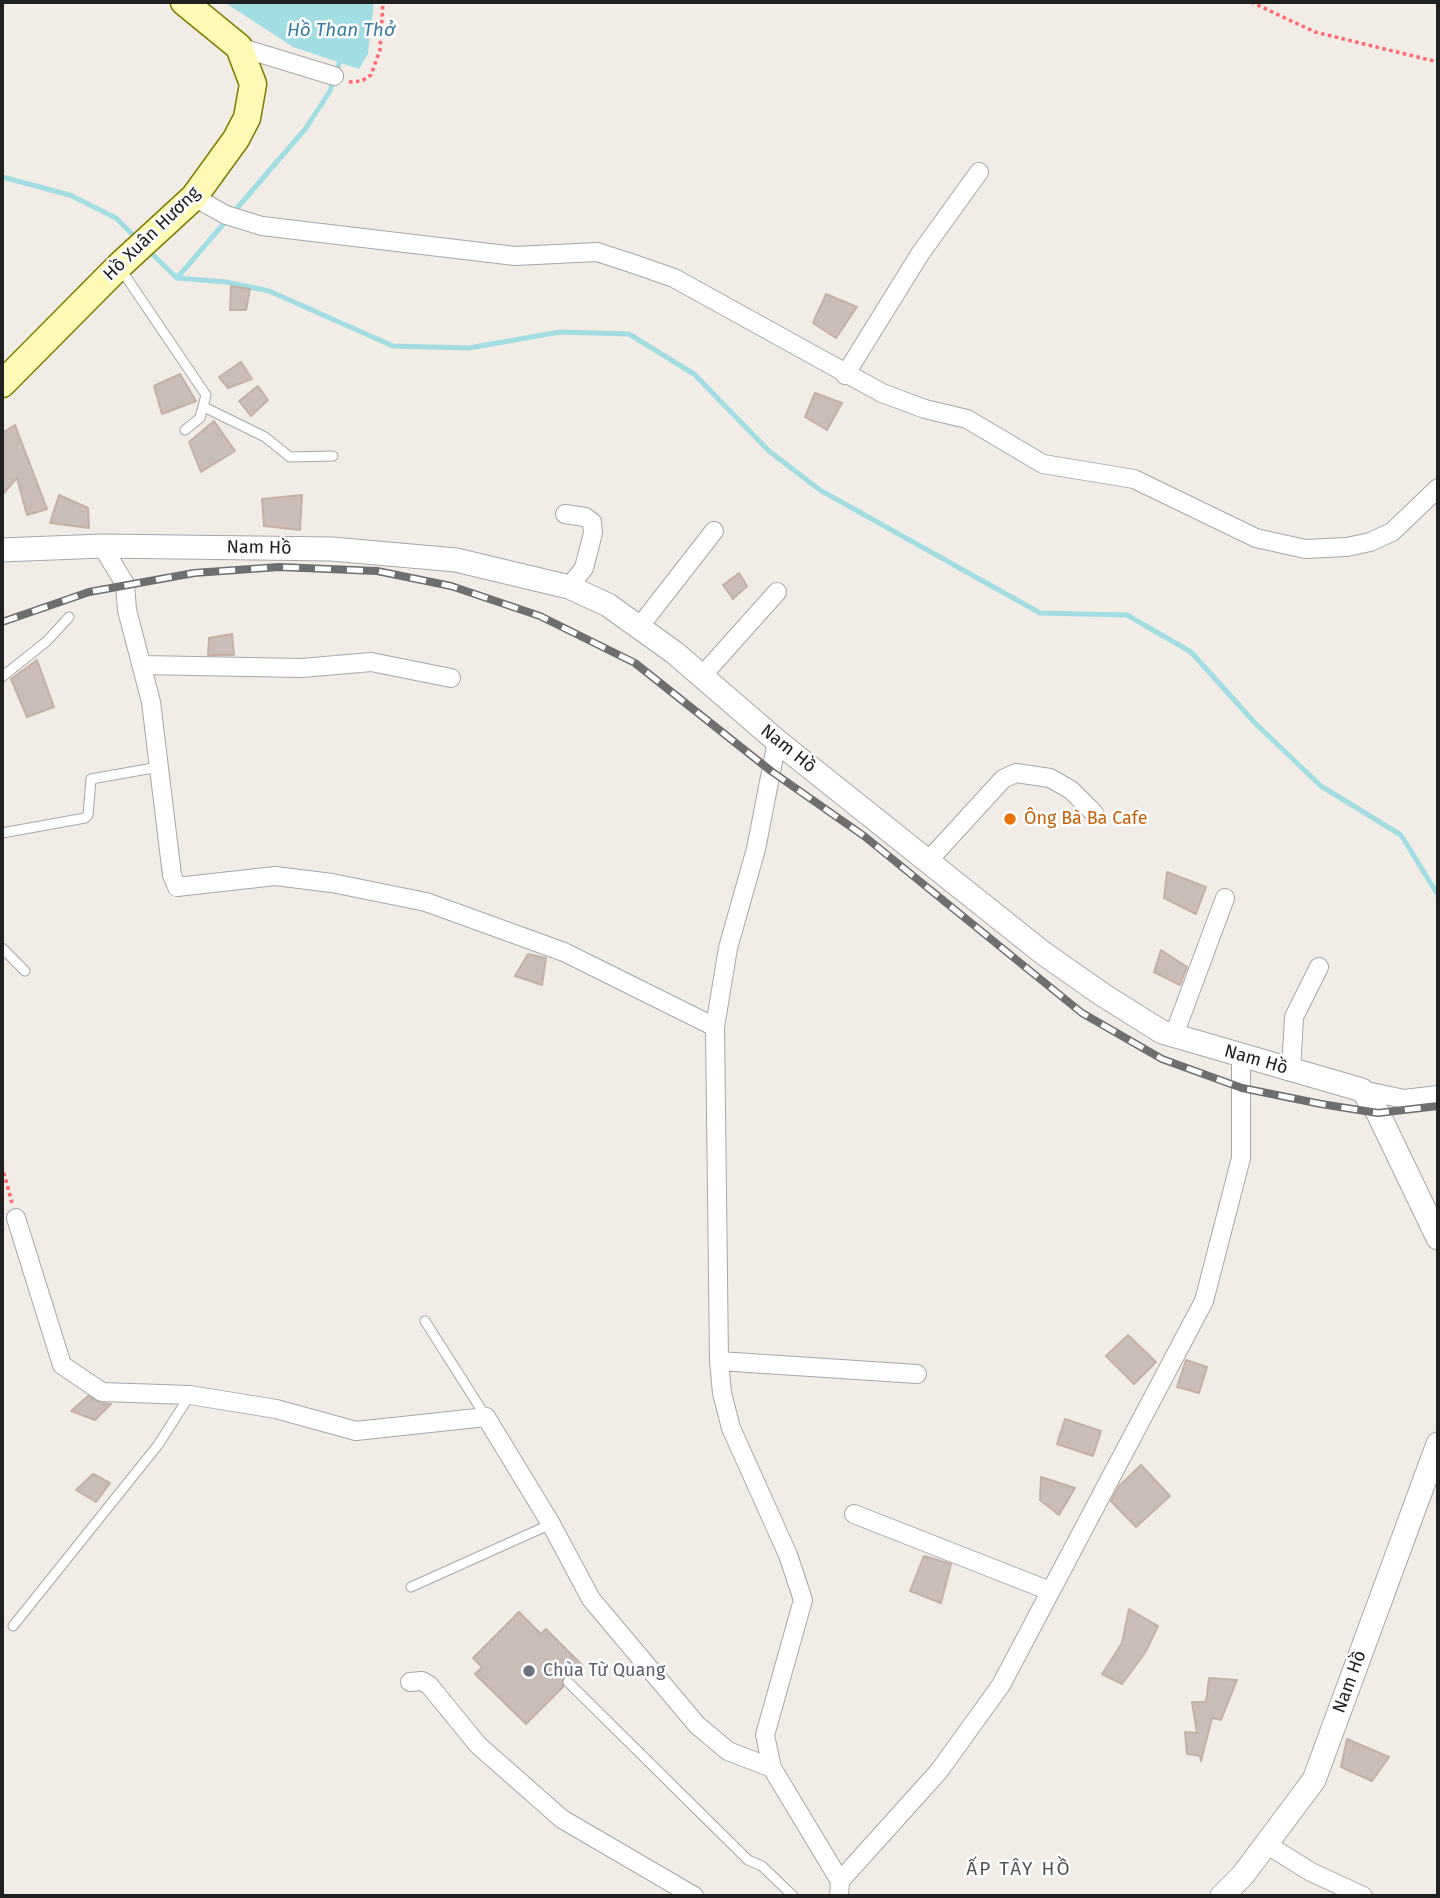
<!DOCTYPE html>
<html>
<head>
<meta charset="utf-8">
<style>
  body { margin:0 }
  #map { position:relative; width:1440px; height:1898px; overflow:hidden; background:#f2ece6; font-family:"Fira Sans",sans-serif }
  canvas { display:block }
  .frame { position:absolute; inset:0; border:4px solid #202020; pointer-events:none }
</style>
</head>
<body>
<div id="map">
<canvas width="1440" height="1898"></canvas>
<div class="frame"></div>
</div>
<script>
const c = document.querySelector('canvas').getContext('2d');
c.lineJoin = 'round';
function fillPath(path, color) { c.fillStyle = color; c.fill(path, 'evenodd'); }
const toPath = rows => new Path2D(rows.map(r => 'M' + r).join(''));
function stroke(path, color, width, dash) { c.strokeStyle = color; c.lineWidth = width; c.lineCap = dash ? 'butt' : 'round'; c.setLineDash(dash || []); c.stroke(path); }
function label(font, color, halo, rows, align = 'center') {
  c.font = font + ' "Fira Sans",sans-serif'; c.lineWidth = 5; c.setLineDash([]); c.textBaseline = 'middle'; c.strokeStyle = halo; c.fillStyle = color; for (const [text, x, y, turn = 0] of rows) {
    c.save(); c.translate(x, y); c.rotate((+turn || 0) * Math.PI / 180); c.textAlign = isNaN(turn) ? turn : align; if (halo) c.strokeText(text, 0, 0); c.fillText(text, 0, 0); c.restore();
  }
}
fillPath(toPath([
  [224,2,374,2,368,54,359,69,293,47]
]), '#a2dde3');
stroke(toPath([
  [2,177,70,195,116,218,136,238],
  [148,250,177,278,226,282,269,291,393,346,469,348,560,332,629,334,694,374,769,451,820,490,1040,613,1127,615,1191,652,1255,723,1321,786,1401,835,1438,895],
  [177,278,306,128,330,91,341,58]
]), '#a2dde3', 5);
const building = toPath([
  [231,286,250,289,246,310,230,310,231,286],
  [826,294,857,307,836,338,813,323,826,294],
  [241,362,252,379,228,388,219,377,241,362],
  [180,374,196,401,162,414,154,386,180,374],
  [258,386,268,400,251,416,239,401,258,386],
  [815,393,842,403,827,430,805,417,815,393],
  [214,421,235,451,201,472,189,442,214,421],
  [15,425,47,509,27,515,17,478,2,495,2,433,15,425],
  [59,495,88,508,89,528,50,523,59,495],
  [302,495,300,530,264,526,262,499,302,495],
  [739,573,747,586,733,599,723,585,739,573],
  [232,634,234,655,208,655,209,638,232,634],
  [37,660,54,707,27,717,11,679,37,660],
  [1167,872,1206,887,1196,914,1164,898,1167,872],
  [1161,950,1187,967,1180,985,1154,972,1161,950],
  [528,954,546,958,542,985,515,976,528,954],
  [1128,1335,1156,1362,1134,1384,1106,1356,1128,1335],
  [1186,1360,1207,1367,1199,1393,1177,1387,1186,1360],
  [88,1396,101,1403,111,1404,95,1420,71,1411,88,1396],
  [1065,1419,1101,1431,1093,1456,1057,1444,1065,1419],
  [1141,1465,1170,1496,1136,1527,1111,1501,1119,1486,1141,1465],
  [93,1474,110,1483,96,1502,76,1490,93,1474],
  [1041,1477,1075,1488,1059,1515,1040,1500,1041,1477],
  [924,1556,951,1564,941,1603,910,1591,924,1556],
  [1129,1609,1158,1626,1145,1653,1122,1684,1102,1674,1122,1643,1129,1609],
  [519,1612,541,1634,546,1629,583,1666,573,1677,563,1678,563,1687,526,1724,475,1674,482,1667,473,1658,519,1612],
  [1209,1678,1237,1680,1221,1720,1212,1718,1201,1761,1200,1756,1187,1754,1185,1732,1197,1733,1192,1702,1206,1702,1209,1678],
  [1347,1739,1389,1757,1372,1781,1341,1767,1347,1739]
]);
fillPath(building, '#cabdb8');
stroke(building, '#c5b0a6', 2);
const service = toPath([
  [120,268,206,395,200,418,185,430],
  [204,407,265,437,290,457,333,456],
  [2,677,47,641,69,617],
  [2,833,85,818,88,815,91,779,159,767],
  [2,948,25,971],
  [425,1321,486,1417],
  [411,1587,551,1524],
  [13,1626,158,1445,190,1395],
  [568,1682,748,1860,762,1866,793,1896]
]);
const minor = toPath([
  [239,47,334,76],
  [194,197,226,215,262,226,515,256,597,252,631,263,674,278,882,393,925,409,967,419,1043,464,1134,479,1256,538,1305,549,1347,547,1370,542,1392,532,1438,488],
  [845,375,920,254,979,172],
  [565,514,585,517,592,522,593,533,584,568,569,587],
  [102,546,125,584,127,610,151,702,172,875,177,887,275,876,332,883,426,902,564,952,715,1027],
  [640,626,714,531],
  [142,665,302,668,371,662,451,678],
  [701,677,777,592],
  [777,741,756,849,728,948,715,1027,719,1361,722,1393,731,1428,788,1555,803,1600,765,1735,772,1768,840,1881,839,1896],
  [928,861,1003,779,1016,773,1050,778,1071,790,1094,813],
  [1174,1035,1225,898],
  [1291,1071,1294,1017,1319,967],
  [1362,1090,1404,1099,1438,1095],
  [16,1218,62,1365,102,1392,190,1395,276,1409,356,1431,486,1417,551,1524,591,1599,697,1725,728,1751,772,1768],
  [719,1361,917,1374],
  [854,1514,1050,1591],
  [410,1682,422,1681,429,1685,478,1745,562,1819,694,1896],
  [1266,1844,1311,1872,1363,1896],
  [840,1881,939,1771,1001,1685,1204,1301,1241,1158,1241,1057]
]);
const tertiary = toPath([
  [2,550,102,546,332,549,456,560,569,587,608,605,675,653,777,741,1043,953,1103,995,1162,1032,1362,1090,1378,1113,1438,1238],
  [1222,1896,1243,1875,1314,1780,1438,1444]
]);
const secondary = toPath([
  [2,384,119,266,194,197,236,139,247,118,253,84,239,47,184,2]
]);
stroke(service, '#a7a7a7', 11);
stroke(minor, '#a7a7a7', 20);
stroke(tertiary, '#a7a7a7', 25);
stroke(secondary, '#7e7c00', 29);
stroke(toPath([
  [1251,2,1315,32,1438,62],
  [349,82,362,81,371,75,380,50,383,2],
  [2,1166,12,1203]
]), '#ff696d', 3.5, [3.5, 3.5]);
stroke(service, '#fff', 9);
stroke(minor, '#fff', 18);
stroke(tertiary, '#fff', 23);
stroke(secondary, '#fff9b6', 26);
const rail = toPath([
  [2,622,89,592,194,573,279,567,377,571,451,586,540,616,635,663,771,771,864,836,1082,1013,1162,1059,1242,1088,1321,1104,1378,1113,1438,1106]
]);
stroke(rail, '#6e6e6e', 8);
stroke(rail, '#fff', 5, [16]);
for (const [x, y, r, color] of [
  [1010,819,7,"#e8710a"],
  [529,1671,7,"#6b7280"]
]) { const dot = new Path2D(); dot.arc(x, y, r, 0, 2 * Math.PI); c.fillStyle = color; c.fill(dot); stroke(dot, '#fff', 2.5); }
label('18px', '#202020', '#fff', [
  ["Hồ Xuân Hương",152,234,-44],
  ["Nam Hồ",259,548,1],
  ["Nam Hồ",788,749,39],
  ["Nam Hồ",1256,1060,16],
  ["Nam Hồ",1350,1682,-70]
]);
label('18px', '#c56008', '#fff', [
  ["Ông Bà Ba Cafe",1024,819]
], 'left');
label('18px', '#5b616d', '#fff', [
  ["Chùa Từ Quang",543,1671]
], 'left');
label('italic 19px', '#3b7ba2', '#fff', [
  ["Hồ Than Thở",341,31]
]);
c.letterSpacing = '2px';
label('19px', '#535353', '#fff', [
  ["ẤP TÂY HỒ",1019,1870]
]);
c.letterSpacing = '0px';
</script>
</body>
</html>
